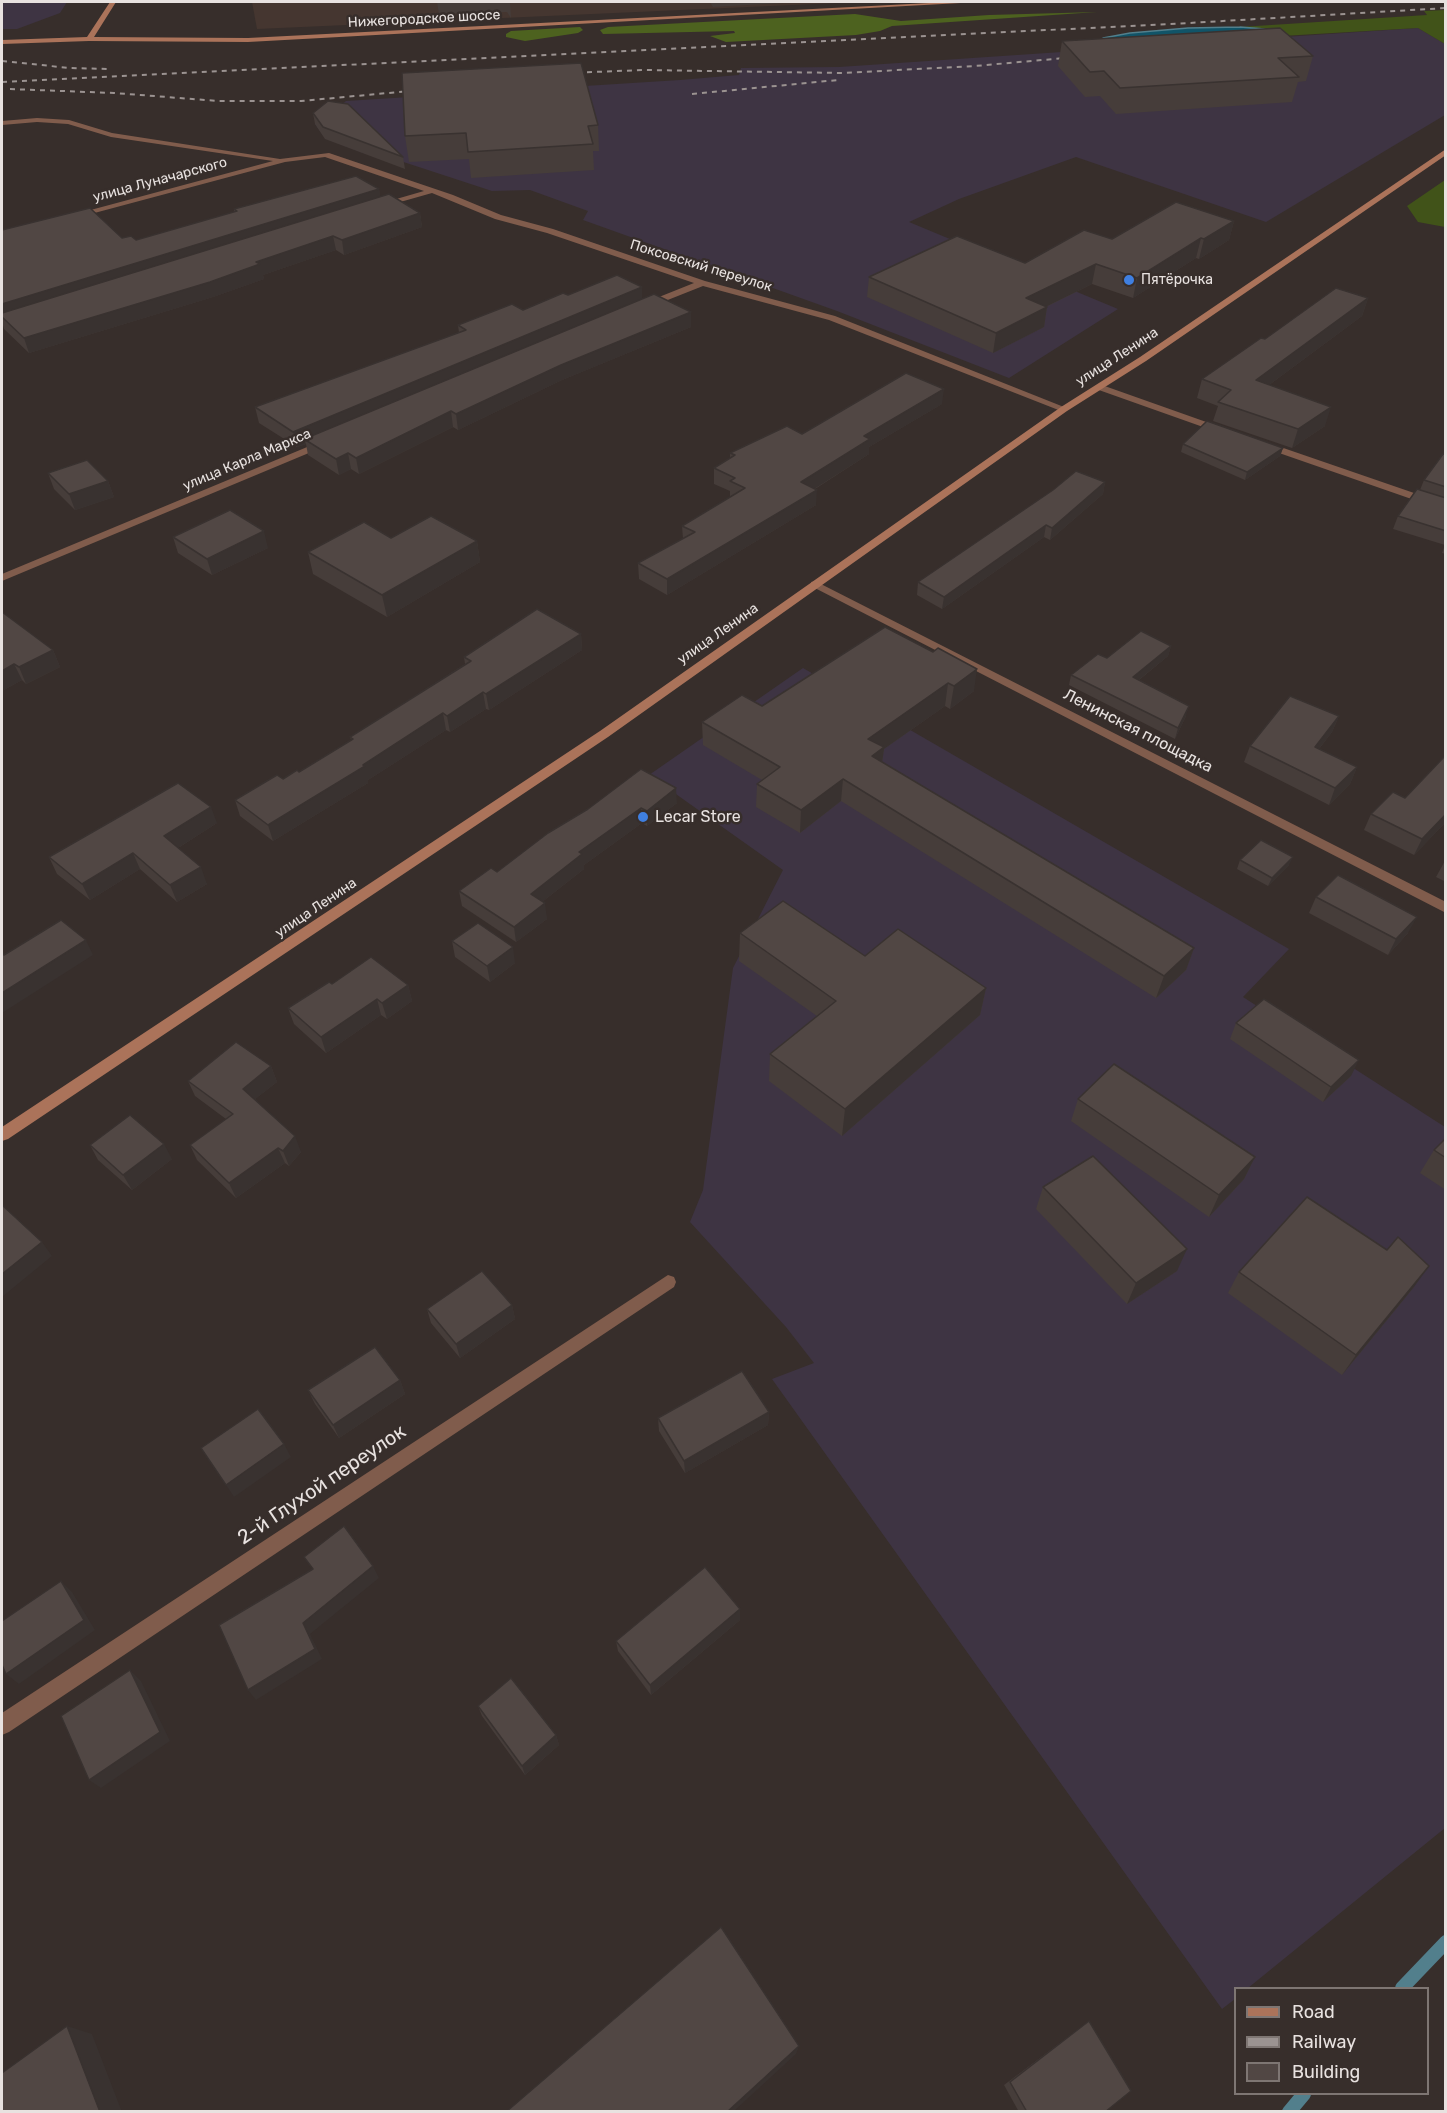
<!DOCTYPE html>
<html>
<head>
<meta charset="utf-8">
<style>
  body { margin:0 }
  #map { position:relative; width:1447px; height:2113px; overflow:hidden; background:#372e2b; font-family:Rubik,sans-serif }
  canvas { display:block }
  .frame { position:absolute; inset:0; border:3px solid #e8e2e0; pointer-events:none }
  .legend { position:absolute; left:1234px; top:1987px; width:195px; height:108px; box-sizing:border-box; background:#372e2b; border:2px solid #7e7673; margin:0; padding:8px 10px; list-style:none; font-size:18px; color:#e8e2e0 }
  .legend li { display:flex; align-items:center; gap:12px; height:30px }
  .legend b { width:30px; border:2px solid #7e7673 }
</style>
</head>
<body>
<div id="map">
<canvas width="1447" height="2113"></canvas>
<div class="frame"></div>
<ul class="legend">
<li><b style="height:8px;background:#ab735a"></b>Road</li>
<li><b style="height:8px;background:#9b9391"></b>Railway</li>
<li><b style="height:16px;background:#514744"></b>Building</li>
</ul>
</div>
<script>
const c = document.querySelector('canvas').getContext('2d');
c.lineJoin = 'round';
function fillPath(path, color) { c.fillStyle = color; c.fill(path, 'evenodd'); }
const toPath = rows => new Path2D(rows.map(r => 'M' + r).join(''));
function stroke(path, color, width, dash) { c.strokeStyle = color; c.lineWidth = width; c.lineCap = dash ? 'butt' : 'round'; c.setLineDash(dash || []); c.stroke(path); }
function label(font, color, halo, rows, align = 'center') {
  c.font = font + ' Rubik,sans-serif'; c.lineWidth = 5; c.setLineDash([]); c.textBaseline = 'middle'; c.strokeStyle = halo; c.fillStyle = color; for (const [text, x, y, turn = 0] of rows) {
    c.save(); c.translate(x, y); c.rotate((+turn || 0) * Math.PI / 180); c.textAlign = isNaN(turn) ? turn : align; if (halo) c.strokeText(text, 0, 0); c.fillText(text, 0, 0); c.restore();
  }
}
fillPath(toPath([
  [252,2,860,2,257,29]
]), '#453630');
fillPath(toPath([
  [2,2,67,2,60,13,17,29,2,29],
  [1418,28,1445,44,1445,115,1266,222,1076,157,959,199,909,222,1118,309,1009,378,837,311,583,220,588,211,530,190,492,191,373,152,366,154,342,145,347,143,323,135,315,124,346,101,680,80,739,75,741,68,839,67],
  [803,668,1289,949,1243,997,1445,1127,1445,1828,1248,1988,1236,1988,1235,1999,1222,2009,772,1379,814,1363,786,1327,690,1222,703,1190,733,968,783,870,649,775]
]), '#3e3443');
fillPath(toPath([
  [1445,10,1445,44,1418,28,1282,36,1268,33,1264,29,1240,27,1427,15,1424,11],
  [1445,180,1445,227,1418,222,1407,206]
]), '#415319');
fillPath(toPath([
  [1097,12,892,26,880,31,856,35,726,42,710,36,735,33,734,31,603,34,600,30,608,27,855,14,901,21,989,15],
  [580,27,583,30,578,33,525,41,506,37,506,34,511,31]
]), '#4d621f');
const water = toPath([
  [1240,27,1265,29,1258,34,1112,43,1103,38,1130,33,1188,28,1240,27]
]);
fillPath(water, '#115468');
stroke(water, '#527f8c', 1.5);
stroke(toPath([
  [1402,1988,1446,1942],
  [1289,2112,1304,2094]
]), '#527f8c', 14);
fillPath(toPath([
  [37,118,69,120,112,133,280,159,329,153,453,195,501,215,553,229,705,281,835,316,1069,409,1061,411,829,320,703,286,650,307,644,307,644,303,694,283,547,233,495,219,432,193,379,208,379,204,424,191,325,157,285,162,72,219,72,215,273,161,111,137,68,124,37,122,2,125,2,121,37,118],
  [1099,384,1226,429,1228,431,1220,433,1096,389,1094,387,1099,384],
  [324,440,328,441,328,445,2,581,2,574,324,440],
  [1263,441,1446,504,1446,511,1259,446,1258,444,1263,441],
  [815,581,1446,902,1446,913,811,586,811,582,815,581],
  [668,1275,674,1277,676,1282,674,1287,9,1732,2,1735,2,1713,668,1275]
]), '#805c4c');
fillPath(toPath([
  [110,2,116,2,94,37,248,38,949,2,979,2,248,42,89,41,2,44,2,40,87,37,110,2],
  [1446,149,1446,155,1146,361,1067,411,608,737,8,1139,2,1141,2,1127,600,731,1061,407,1140,357,1446,149]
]), '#ab735a');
stroke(toPath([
  [2,61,70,68,108,69],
  [567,73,644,70,842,73,975,66,1076,57],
  [2,82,1189,23,1446,8],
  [10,89,114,93,219,101,301,101,421,90],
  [692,94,838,80]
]), '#9b9391', 2, [5, 5]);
fillPath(toPath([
  [437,2,510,2,511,18,507,12,439,14],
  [710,2,800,2,713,7],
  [1062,41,1313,56,1306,81,1298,82,1292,102,1116,114,1100,96,1085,97,1058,66],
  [313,113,403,157,405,169,325,139,315,124],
  [598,125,599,151,593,151,594,170,471,178,469,159,409,162,405,136],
  [379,189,380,197,420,213,422,227,344,255,336,250,263,275,264,279,213,297,29,353,4,329,2,322,2,230,122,238,136,240,234,212,234,209],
  [1234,221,1229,240,1199,259,1196,258,1133,298,1092,284,1046,307,1047,307,1044,327,993,353,867,297,869,277,1025,263,1112,239],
  [568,295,642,299,691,327,562,380,458,430,453,427,359,474,351,469,339,475,308,455,306,444,297,447,259,423,255,407,459,333,458,325,523,310],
  [1368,298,1362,316,1269,385,1325,426,1292,448,1213,421,1218,406,1197,398,1202,379,1265,339],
  [942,404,869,447,869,454,815,489,816,505,667,595,639,579,638,563,683,539,682,526,730,497,730,491,714,484,714,468,730,458,730,453,802,434],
  [1183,444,1283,448,1280,456,1245,480,1181,452],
  [1446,455,1446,554,1442,553,1445,545,1393,529,1398,516,1420,490,1424,480],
  [48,473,108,481,114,497,75,510,54,489],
  [1105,482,1103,494,1050,540,1044,537,942,609,917,595,918,582],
  [173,537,268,548,212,575,178,553],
  [391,538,477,541,480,562,387,617,313,574,308,552],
  [2,612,53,650,60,667,26,684,22,680,2,691],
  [885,627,974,691,950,709,945,706,884,749,882,762,1194,948,1186,970,1156,998,841,801,800,833,756,807,757,784,762,780,703,745,702,722,762,706],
  [581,634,582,650,489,710,486,709,450,732,446,730,368,780,368,783,273,841,240,816,235,800,299,772,351,740,350,737,465,664,464,657],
  [1171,646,1168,656,1139,680,1186,716,1175,739,1069,685,1071,675,1107,658],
  [1339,716,1332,732,1319,749,1357,767,1350,784,1329,805,1244,762,1250,746],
  [1446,757,1446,822,1414,855,1364,830,1371,814,1405,798],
  [677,803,647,826,642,823,584,865,584,869,542,902,547,919,516,942,462,906,459,891,497,872,588,809],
  [217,823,178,848,207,884,177,902,140,869,90,900,57,874,49,857],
  [1446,859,1446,882,1436,877],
  [1240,860,1289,865,1268,886,1237,869],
  [1316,897,1408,933,1388,955,1309,913],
  [740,933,865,956,986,988,980,1015,842,1136,769,1081,770,1054,817,1016,739,961],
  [452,941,515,963,490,982,455,957],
  [332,984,408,985,412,1001,387,1019,381,1015,326,1053,294,1024,288,1008],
  [1236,1023,1351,1076,1323,1102,1230,1039],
  [271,1066,277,1082,255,1099,301,1152,289,1166,285,1163,236,1198,197,1160,190,1145,226,1119,195,1096,188,1081],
  [1078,1099,1255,1157,1244,1179,1209,1217,1071,1121],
  [1446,1138,1446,1190,1420,1173,1434,1150],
  [90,1145,172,1159,132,1190,98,1160],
  [1043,1187,1177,1271,1127,1304,1036,1209],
  [1239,1272,1414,1287,1342,1375,1228,1293],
  [512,1305,515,1319,460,1358,431,1323,427,1309],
  [400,1380,405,1394,339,1438,315,1404,308,1390],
  [769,1412,768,1425,685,1473,659,1431,658,1418],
  [740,1620,651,1695,618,1651,616,1641],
  [478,1706,556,1735,559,1745,525,1775,482,1716],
  [1089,2021,1105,2112,1019,2112,1004,2085]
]), '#463d3a');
fillPath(toPath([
  [379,189,381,202,2,317,2,304],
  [420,213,422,227,344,255,342,240],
  [1234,221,1229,240,1199,259,1204,239],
  [333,236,336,250,263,275,264,279,213,297,29,353,24,338],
  [1201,238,1196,258,1133,298,1137,278],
  [1096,264,1092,284,1023,318,1026,298],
  [642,287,642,302,304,439,306,444,297,447,293,432],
  [1368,298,1362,316,1250,399,1256,380],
  [1047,307,1044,327,993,353,996,333],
  [691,312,691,327,562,380,458,430,456,414,561,365],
  [944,389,942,404,869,447,869,454,800,498,801,482,864,436],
  [1331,407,1325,426,1292,448,1298,429],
  [451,411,453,427,359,474,356,458],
  [1283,448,1280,456,1245,480,1247,472],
  [348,453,351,469,339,475,336,459],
  [108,481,114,497,75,510,69,494],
  [1105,482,1103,494,1050,540,1052,528],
  [817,490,816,505,667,595,667,579],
  [1046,525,1044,537,942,609,944,597],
  [264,531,268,548,212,575,207,559],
  [477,541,480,562,387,617,382,595],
  [581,634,582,650,489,710,486,694],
  [1171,646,1168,656,1130,687,1133,677],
  [53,650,60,667,26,684,19,667],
  [14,664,22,680,2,691,2,671],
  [977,669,974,691,950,709,954,686],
  [948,683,945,706,884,749,881,770,870,779,868,739],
  [483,692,486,709,450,732,447,716],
  [1189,706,1186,716,1175,739,1178,728],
  [443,713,446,730,368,780,368,783,273,841,268,825],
  [1339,716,1332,732,1308,763,1315,747],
  [1357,767,1350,784,1329,805,1335,788],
  [843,779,841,801,800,833,801,810],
  [676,788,677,803,647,826,647,811],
  [211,807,217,823,170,853,164,836],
  [641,808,642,823,584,865,584,869,533,909,531,894,579,852],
  [1446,814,1446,822,1414,855,1422,839],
  [133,853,140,869,90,900,82,884],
  [1293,857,1289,865,1268,886,1272,878],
  [201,867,207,884,177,902,170,885],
  [545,903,547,919,516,942,514,927],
  [1417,917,1408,933,1388,955,1396,939],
  [86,940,93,955,2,1013,2,993],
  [513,947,515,963,490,982,487,966],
  [1194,948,1186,970,1156,998,1164,976],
  [408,985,412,1001,387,1019,382,1003],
  [986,988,980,1015,842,1136,845,1109],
  [377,999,381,1015,326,1053,321,1037],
  [1359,1060,1351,1076,1323,1102,1331,1087],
  [271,1066,277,1082,249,1104,243,1089],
  [295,1136,301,1152,289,1166,283,1151],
  [164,1144,172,1159,132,1190,123,1175],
  [278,1148,285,1163,236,1198,229,1183],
  [1255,1157,1244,1179,1209,1217,1219,1195],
  [42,1242,52,1256,2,1297,2,1274],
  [1187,1249,1177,1271,1127,1304,1136,1283],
  [1429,1266,1414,1287,1342,1375,1356,1355],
  [512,1305,515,1319,460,1358,456,1344],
  [400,1380,405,1394,339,1438,333,1425],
  [769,1412,768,1425,685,1473,684,1461],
  [284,1444,291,1457,234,1497,226,1485],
  [373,1566,379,1578,310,1634,322,1659,256,1700,248,1690,303,1623],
  [61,1581,72,1592,95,1630,19,1684,6,1674],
  [740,1609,740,1620,651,1695,650,1685],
  [130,1670,141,1681,170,1741,101,1788,89,1780],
  [556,1735,559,1745,525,1775,522,1766],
  [67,2026,92,2034,122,2112,100,2112],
  [799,2046,796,2054,733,2112,727,2112]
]), '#393230');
const building = toPath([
  [1280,28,1313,56,1278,58,1299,77,1120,88,1104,71,1090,72,1062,41,1280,28],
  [581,63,598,125,588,126,593,144,468,152,466,133,405,136,402,73,581,63],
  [328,101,348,104,403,157,323,127,313,113,328,101],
  [356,176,379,189,2,304,2,230,90,208,122,238,131,236,136,240,237,211,234,209,356,176],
  [389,194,420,213,342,240,333,236,256,262,260,264,210,282,24,338,2,317,2,313,389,194],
  [1176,202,1234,221,1204,239,1201,238,1137,278,1096,264,1026,298,1047,307,996,333,869,277,957,236,1025,263,1084,230,1112,239,1176,202],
  [617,275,642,287,293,432,255,407,466,330,458,325,512,304,523,310,563,293,568,295,617,275],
  [1336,288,1368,298,1256,380,1331,407,1298,429,1218,402,1231,390,1202,379,1261,338,1265,339,1336,288],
  [654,294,691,312,561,365,456,414,451,411,356,458,348,453,336,459,304,439,654,294],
  [906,373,944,389,864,436,870,439,801,482,817,490,667,579,638,563,695,532,682,526,745,488,730,481,735,478,714,468,735,455,730,453,787,426,802,434,906,373],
  [1207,421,1283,448,1247,472,1183,444,1207,421],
  [1443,454,1446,455,1446,487,1424,480,1443,454],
  [87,460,108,481,69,494,48,473,87,460],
  [1076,471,1105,482,1052,528,1046,525,944,597,918,582,1053,490,1076,471],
  [1417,489,1446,498,1446,531,1398,516,1417,489],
  [230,510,264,531,207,559,173,537,230,510],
  [431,516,477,541,382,595,308,552,364,522,391,538,431,516],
  [537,609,581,634,486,694,483,692,447,716,443,713,363,765,365,766,268,825,235,800,277,775,283,779,297,770,299,772,353,739,350,737,471,661,464,657,537,609],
  [2,612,53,650,19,667,14,664,2,671,2,612],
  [885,627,933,652,938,648,977,669,954,686,948,683,868,739,884,747,872,756,1194,948,1164,976,843,779,801,810,757,784,780,767,702,722,742,695,762,706,885,627],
  [1141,631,1171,646,1133,677,1189,706,1178,728,1071,675,1098,654,1107,658,1141,631],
  [1290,696,1339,716,1315,747,1357,767,1335,788,1250,746,1290,696],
  [1444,757,1446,757,1446,814,1422,839,1371,814,1393,792,1405,798,1444,757],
  [641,769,676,788,647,811,641,808,579,852,582,854,531,894,545,903,514,927,459,891,491,868,497,872,548,833,588,809,641,769],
  [178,783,211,807,164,836,201,867,170,885,133,853,82,884,49,857,178,783],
  [1261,840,1293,857,1272,878,1240,860,1261,840],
  [1338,875,1417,917,1396,939,1316,897,1338,875],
  [783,901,865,956,898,929,986,988,845,1109,770,1054,836,1001,740,933,783,901],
  [61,920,86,940,2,993,2,952,4,955,61,920],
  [478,923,513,947,487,966,452,941,478,923],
  [371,957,408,985,382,1003,377,999,321,1037,288,1008,329,982,332,984,371,957],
  [1264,999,1359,1060,1331,1087,1236,1023,1264,999],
  [236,1042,271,1066,243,1089,295,1136,283,1151,278,1148,229,1183,190,1145,233,1114,188,1081,236,1042],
  [1114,1064,1255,1157,1219,1195,1078,1099,1114,1064],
  [130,1115,164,1144,123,1175,90,1145,130,1115],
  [1446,1138,1446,1158,1434,1150,1446,1138],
  [1093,1156,1187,1249,1136,1283,1043,1187,1093,1156],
  [1307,1197,1387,1250,1398,1237,1429,1266,1356,1355,1239,1272,1307,1197],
  [2,1205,42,1242,2,1274,2,1205],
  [482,1271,512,1305,456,1344,427,1309,482,1271],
  [375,1347,400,1380,333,1425,308,1390,375,1347],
  [742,1371,769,1412,684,1461,658,1418,742,1371],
  [258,1409,284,1444,226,1485,201,1448,258,1409],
  [344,1526,373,1566,303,1623,315,1649,248,1690,219,1625,313,1569,304,1557,344,1526],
  [705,1567,740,1609,650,1685,616,1641,705,1567],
  [61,1581,84,1620,6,1674,2,1665,2,1621,61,1581],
  [130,1670,160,1732,89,1780,61,1716,130,1670],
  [511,1678,556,1735,522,1766,478,1706,511,1678],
  [721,1927,799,2046,727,2112,506,2112,721,1927],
  [1089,2021,1131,2091,1105,2112,1027,2112,1010,2082,1089,2021],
  [67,2026,100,2112,2,2112,2,2073,67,2026]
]);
fillPath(building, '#514744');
stroke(building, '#393230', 1.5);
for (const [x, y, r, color] of [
  [1129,280,6,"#3f7fe0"],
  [643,817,6,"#3f7fe0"]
]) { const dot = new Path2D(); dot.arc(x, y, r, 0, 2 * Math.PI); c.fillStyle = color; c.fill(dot); stroke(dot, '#372e2b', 2); }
label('14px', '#e8e2e0', '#372e2b', [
  ["Нижегородское шоссе",424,19,-3],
  ["улица Луначарского",160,180,-15],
  ["Поксовский переулок",701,266,17],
  ["улица Ленина",1117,357,-33],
  ["улица Карла Маркса",247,460,-23],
  ["улица Ленина",718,634,-35],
  ["улица Ленина",316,908,-34]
]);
label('14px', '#e8e2e0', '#372e2b', [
  ["Пятёрочка",1141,280]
], 'left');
label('16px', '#e8e2e0', '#372e2b', [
  ["Ленинская площадка",1138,731,27]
]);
label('16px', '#e8e2e0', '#372e2b', [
  ["Lecar Store",655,817]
], 'left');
label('20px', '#e8e2e0', '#372e2b', [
  ["2-й Глухой переулок",322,1485,-34]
]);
</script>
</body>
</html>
